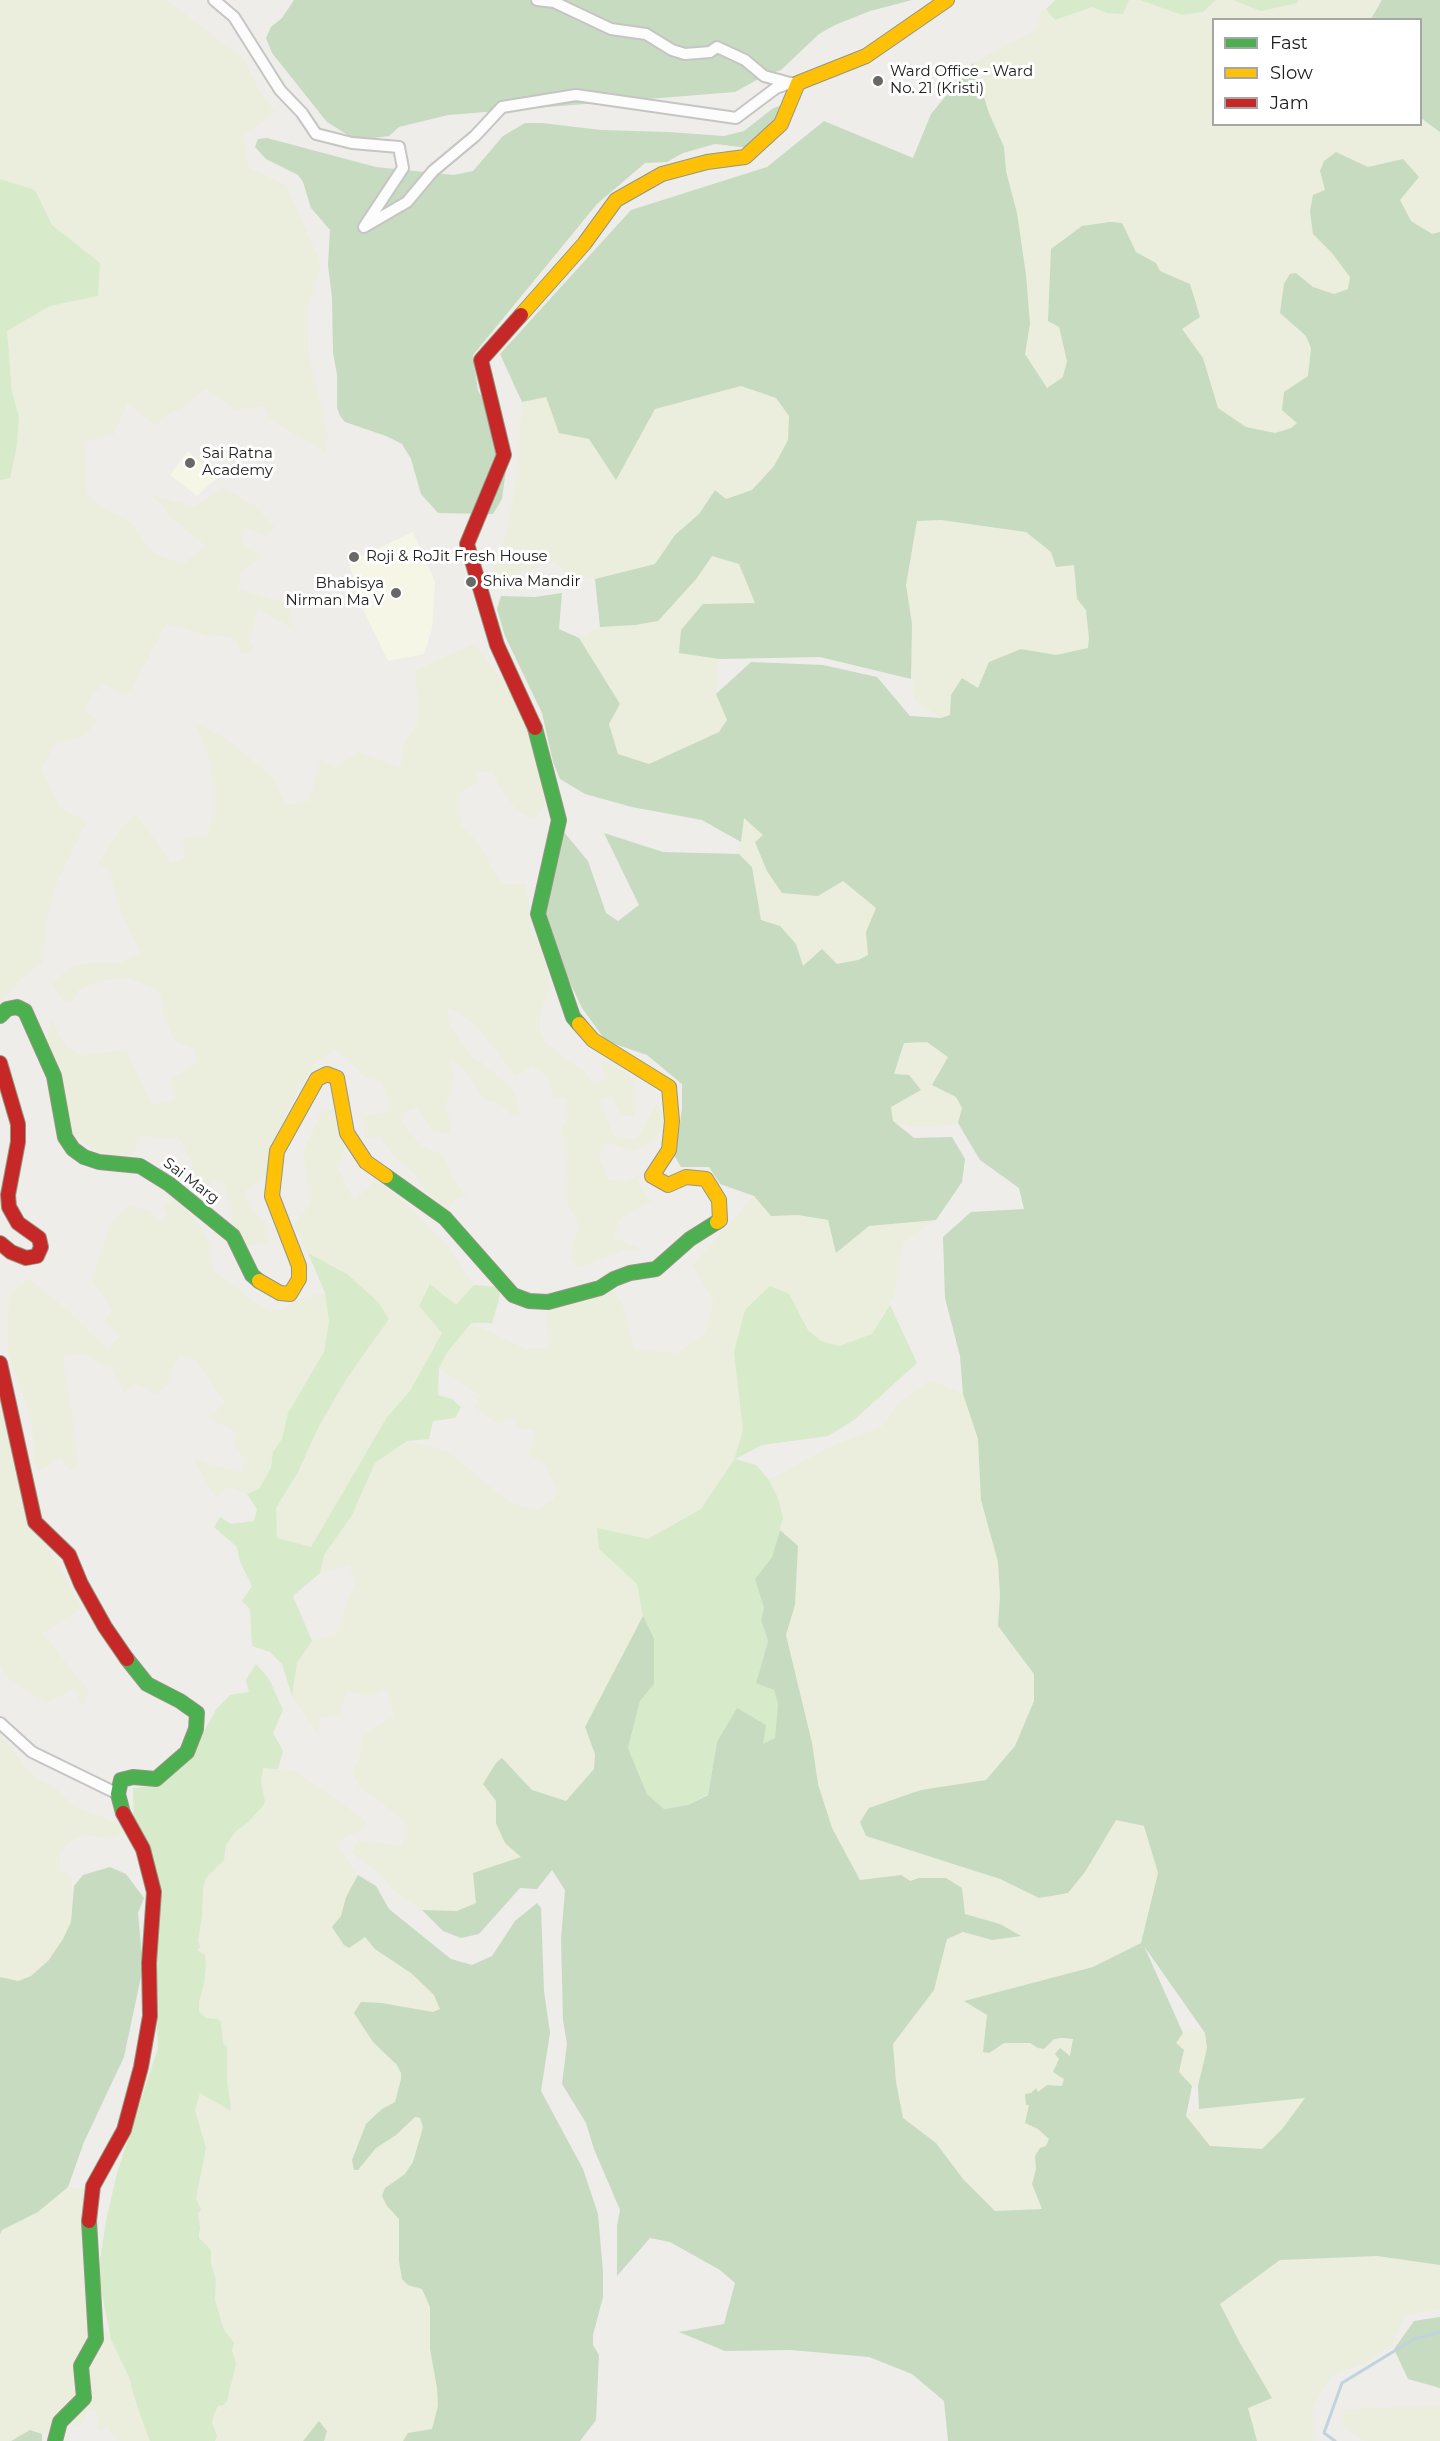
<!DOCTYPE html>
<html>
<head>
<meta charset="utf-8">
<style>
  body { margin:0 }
  #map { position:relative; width:1440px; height:2441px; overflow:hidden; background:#eeede9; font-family:Montserrat,sans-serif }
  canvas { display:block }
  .legend { position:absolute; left:1212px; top:18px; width:210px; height:108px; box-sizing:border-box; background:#fff; border:2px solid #a6a6a6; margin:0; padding:8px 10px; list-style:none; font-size:18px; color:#202020 }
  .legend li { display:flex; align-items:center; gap:12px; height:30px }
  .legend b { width:30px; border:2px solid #a6a6a6 }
</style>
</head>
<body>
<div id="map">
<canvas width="1440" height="2441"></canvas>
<ul class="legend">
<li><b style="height:8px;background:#4caf50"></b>Fast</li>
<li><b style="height:8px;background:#ffc107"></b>Slow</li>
<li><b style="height:8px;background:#c62828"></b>Jam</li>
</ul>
</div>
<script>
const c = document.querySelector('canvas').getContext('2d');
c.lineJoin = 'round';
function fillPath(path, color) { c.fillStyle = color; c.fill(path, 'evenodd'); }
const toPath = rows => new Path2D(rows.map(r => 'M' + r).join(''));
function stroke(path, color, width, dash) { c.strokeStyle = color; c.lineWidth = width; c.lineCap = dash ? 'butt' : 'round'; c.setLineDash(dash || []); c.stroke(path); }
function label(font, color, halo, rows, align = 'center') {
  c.font = font + ' Montserrat,sans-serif'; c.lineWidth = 6; c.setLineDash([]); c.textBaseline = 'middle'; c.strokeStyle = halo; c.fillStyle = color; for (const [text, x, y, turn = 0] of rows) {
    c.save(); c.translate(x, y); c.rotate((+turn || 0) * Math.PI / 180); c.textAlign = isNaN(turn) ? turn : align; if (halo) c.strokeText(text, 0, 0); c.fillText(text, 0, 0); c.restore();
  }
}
fillPath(toPath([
  [188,451,217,478,197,496,170,475],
  [413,532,435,582,432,629,424,654,388,661,360,603,349,562]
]), '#f5f6e6');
fillPath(toPath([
  [0,0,167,0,245,60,257,87,275,112,243,135,249,168,286,185,321,264,307,310,308,351,328,436,325,452,269,418,264,406,234,409,206,389,181,408,163,417,156,426,127,403,114,434,84,442,87,494,101,506,131,523,153,553,177,562,186,562,205,545,173,519,153,496,194,507,223,488,254,505,275,528,267,536,244,527,241,542,260,557,241,572,238,589,289,604,292,628,258,609,249,640,254,650,242,654,235,639,219,635,210,637,185,628,166,624,130,692,122,694,104,684,91,696,84,710,97,721,84,736,55,744,41,769,61,809,87,821,56,884,47,918,43,962,21,979,0,1004,0,480,10,478,17,445,19,417,12,392,7,331,50,306,98,296,100,263,52,225,35,190,0,179],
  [1129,0,1140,0,1182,15,1203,12,1216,0,1233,0,1261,11,1298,3,1298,0,1381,0,1371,19,1214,20,1214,124,1420,124,1421,118,1440,132,1440,232,1432,234,1411,221,1399,200,1419,177,1384,162,1368,167,1336,152,1320,171,1325,191,1313,234,1332,253,1351,277,1348,289,1334,294,1313,287,1296,273,1295,329,1306,336,1311,348,1308,376,1297,423,1291,428,1275,433,1246,427,1218,408,1203,358,1181,329,1190,284,1160,271,1156,263,1136,252,1122,224,1059,327,1067,361,1063,377,1047,388,1025,354,1030,324,1017,213,1006,171,1004,147,989,113,973,63,1036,30,1039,14,1046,9,1056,20,1092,7,1107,13,1123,14],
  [741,386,776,398,789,416,788,440,774,466,752,490,726,499,714,491,699,514,675,535,656,564,595,579,565,572,554,562,525,571,500,586,490,579,508,529,517,475,522,402,546,396,559,432,589,439,655,409],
  [941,520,1026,532,1051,552,1074,564,1077,599,1086,610,1089,638,1088,648,1056,655,1021,649,978,688,962,678,951,695,950,714,942,718,915,701,910,655,912,624,906,585,917,521],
  [712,556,739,564,755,603,703,604,679,653,719,659,716,694,727,720,719,732,649,764,618,754,609,724,620,704,579,638,600,627,635,625,697,578],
  [475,644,516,700,534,746,542,781,544,805,534,819,517,810,500,788,493,772,475,772,479,782,459,792,461,825,480,845,501,884,526,884,532,932,540,945,550,984,540,1014,540,1032,545,1042,569,1062,583,1069,592,1083,604,1081,602,1058,633,1079,637,1107,633,1116,621,1115,612,1095,599,1100,614,1136,634,1140,638,1138,656,1105,665,1118,656,1139,633,1151,605,1142,599,1158,609,1180,625,1181,640,1176,638,1181,651,1202,640,1206,619,1220,614,1238,641,1249,623,1251,578,1267,571,1257,579,1225,568,1205,565,1144,561,1129,567,1118,566,1098,552,1097,553,1091,547,1076,533,1066,516,1076,474,1023,447,1006,450,1026,473,1058,481,1062,508,1085,515,1093,520,1116,511,1114,496,1102,485,1100,464,1069,450,1060,453,1073,451,1091,445,1106,449,1114,450,1133,434,1132,417,1107,403,1112,402,1123,421,1146,443,1155,452,1177,466,1195,454,1200,446,1212,426,1191,412,1171,395,1158,381,1136,364,1139,365,1116,390,1112,389,1103,382,1082,366,1077,335,1049,316,1062,292,1101,268,1153,266,1177,245,1191,250,1210,265,1222,269,1244,246,1245,235,1232,224,1182,212,1180,206,1192,194,1190,190,1181,193,1163,177,1136,162,1138,138,1135,135,1151,127,1157,97,1151,74,1136,68,1108,46,1045,51,1020,67,1047,81,1056,126,1050,152,1105,176,1100,170,1078,188,1070,196,1062,195,1049,174,1041,163,1011,161,996,155,989,127,977,97,982,78,990,72,1001,62,1000,52,983,72,966,90,963,119,963,141,953,122,915,109,871,98,864,119,831,136,814,171,863,184,858,183,839,208,835,215,805,210,760,195,722,228,740,273,778,285,805,309,801,321,759,336,768,359,752,400,768,404,745,418,722,416,670],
  [744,818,764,835,818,896,843,881,876,908,866,932,868,955,858,960,837,964,803,966,796,944,780,926,761,920,752,867,739,854],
  [928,1042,948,1057,937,1073,956,1096,962,1108,958,1123,934,1127,912,1127,893,1121,891,1107,921,1090,894,1074,905,1043],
  [334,1109,345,1145,338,1169,354,1201,375,1181,401,1200,446,1244,474,1285,456,1306,431,1284,419,1306,442,1332,410,1391,387,1417,311,1547,277,1538,276,1508,298,1472,319,1426,347,1378,389,1319,347,1274,308,1253,294,1224,311,1203,303,1152,322,1112],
  [754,1196,771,1216,798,1215,828,1220,836,1253,869,1226,936,1220,903,1243,894,1296,872,1334,839,1346,821,1341,808,1330,801,1313,739,1404,743,1430,734,1460,701,1509,648,1539,599,1549,637,1584,643,1616,585,1727,595,1754,594,1769,567,1801,532,1790,502,1759,483,1784,497,1802,496,1823,522,1857,476,1886,476,1903,457,1911,422,1910,396,1893,376,1870,352,1853,358,1840,401,1846,406,1835,404,1822,380,1801,360,1788,352,1772,360,1758,362,1735,394,1716,387,1690,369,1696,347,1691,338,1716,320,1717,318,1733,292,1696,297,1663,312,1641,338,1634,348,1598,355,1585,349,1565,320,1573,324,1555,352,1515,375,1463,407,1441,448,1452,510,1503,536,1510,553,1500,558,1490,544,1463,527,1454,534,1444,534,1429,517,1429,515,1418,497,1423,474,1406,482,1396,439,1368,446,1354,471,1323,525,1349,548,1347,547,1310,614,1291,624,1308,634,1348,676,1354,705,1333,714,1303,693,1265],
  [175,1199,199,1225,210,1244,209,1250,213,1270,268,1312,279,1311,297,1300,325,1293,329,1322,324,1352,288,1413,282,1440,273,1452,271,1468,259,1489,247,1494,228,1486,216,1498,194,1460,242,1473,246,1459,234,1447,237,1432,208,1418,225,1403,196,1360,180,1356,174,1364,170,1382,156,1394,136,1383,124,1393,111,1368,98,1364,86,1354,65,1355,63,1363,73,1419,78,1466,70,1471,60,1458,39,1471,34,1459,32,1421,8,1352,9,1296,29,1279,67,1310,107,1349,120,1337,104,1321,113,1311,92,1280,111,1222,129,1206,150,1211,160,1222,168,1214,162,1206],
  [930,1380,963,1394,978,1439,981,1500,998,1562,1000,1595,998,1626,1034,1674,1034,1701,1015,1746,986,1780,963,1785,866,1836,1000,1879,1039,1898,1068,1893,1085,1872,1115,1820,1144,1826,1158,1873,1141,1942,1093,1967,965,2001,987,2015,983,2052,989,2053,1004,2043,1030,2043,1038,2048,1044,2049,1053,2039,1073,2039,1070,2056,1066,2053,1056,2064,1061,2077,1064,2079,1062,2086,1038,2093,1027,2111,1025,2123,1038,2129,1049,2139,1049,2142,1035,2165,1036,2169,1032,2184,1042,2209,995,2211,963,2179,936,2143,903,2118,896,2082,893,2044,934,1990,947,1939,963,1932,992,1940,1000,1924,965,1914,962,1888,919,1878,910,1881,901,1875,860,1880,832,1828,818,1784,812,1743,786,1635,795,1605,798,1546,780,1530,783,1517,778,1498,769,1480,828,1448,881,1427,901,1401],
  [0,1403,26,1515,59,1565,82,1609,42,1633,88,1690,85,1704,81,1705,74,1688,47,1703,10,1679,0,1665],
  [0,1734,28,1770,42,1782,53,1786,70,1802,80,1809,120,1824,122,1831,120,1835,113,1838,85,1835,71,1841,60,1852,60,1870,69,1874,72,1878,71,1921,63,1939,49,1960,31,1976,18,1981,0,1977],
  [263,1768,296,1771,366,1821,362,1830,341,1839,338,1848,358,1875,346,1897,341,1916,355,1943,365,1937,375,1949,411,1973,434,1995,439,2004,440,2009,433,2012,382,2003,364,2030,397,2065,401,2073,401,2079,395,2102,377,2114,355,2149,352,2160,354,2170,358,2170,376,2148,415,2117,420,2118,423,2127,413,2162,405,2174,385,2188,387,2206,399,2219,400,2270,408,2285,422,2289,430,2307,430,2349,437,2388,438,2406,432,2429,408,2433,403,2441,324,2441,327,2431,319,2422,303,2441,215,2441,217,2436,212,2422,214,2415,229,2393,233,2374,232,2350,234,2343,224,2330,215,2300,216,2281,212,2257,199,2238,200,2228,196,2199,206,2148,195,2110,200,2092,230,2110,227,2079,227,2046,223,2043,221,2031,223,2027,218,2019,206,2018,199,2011,199,2002,204,1984,206,1964,205,1955,197,1950,202,1916,203,1888,206,1878,215,1867,220,1865,227,1853,226,1845,236,1831,256,1814,265,1801,261,1781],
  [1195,2029,1205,2033,1207,2048,1198,2086,1192,2086,1179,2072,1184,2050,1176,2043,1183,2033],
  [1305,2098,1283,2128,1262,2149,1210,2146,1185,2116,1199,2109],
  [68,2187,86,2189,84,2272,85,2287,89,2307,88,2337,80,2349,74,2365,77,2400,52,2434,30,2430,11,2441,0,2441,0,2234,2,2230,38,2212],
  [1377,2256,1440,2265,1440,2308,1405,2316,1392,2344,1365,2363,1331,2376,1313,2407,1313,2439,1315,2441,1257,2441,1248,2408,1271,2398,1240,2343,1220,2304,1280,2260],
  [103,2329,111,2334,133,2382,134,2404,145,2413,154,2441,120,2441,112,2436,107,2425,101,2431,98,2429,97,2413,93,2410,87,2411,83,2423,77,2426,72,2423,87,2371],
  [1440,2405,1440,2441,1366,2441,1343,2428,1342,2410]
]), '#ebeddd');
fillPath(toPath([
  [1055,0,1129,0,1123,14,1107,13,1092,7,1055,20,1046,9],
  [1140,0,1216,0,1203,12,1182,15],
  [1233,0,1298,0,1298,3,1261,11],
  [0,179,35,190,52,225,100,263,98,296,50,306,7,331,12,392,19,417,17,445,10,478,0,480],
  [308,1253,347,1274,378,1302,389,1319,347,1378,319,1426,298,1472,276,1508,277,1538,311,1547,387,1417,410,1391,442,1333,419,1306,430,1284,456,1305,474,1285,500,1287,499,1299,492,1323,471,1323,446,1354,439,1368,438,1395,452,1399,461,1407,455,1418,433,1421,429,1439,407,1441,375,1463,352,1515,324,1555,320,1573,293,1596,312,1641,297,1663,292,1696,282,1664,270,1652,252,1646,250,1609,242,1601,252,1586,240,1562,237,1547,214,1527,220,1517,231,1524,254,1521,257,1509,247,1494,259,1489,271,1468,273,1452,282,1439,288,1413,324,1352,329,1322,325,1293],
  [770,1286,789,1294,808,1330,821,1341,839,1346,872,1334,890,1305,917,1363,854,1420,828,1436,762,1445,735,1459,756,1465,769,1480,778,1498,783,1518,772,1557,755,1579,764,1608,761,1620,768,1641,756,1682,774,1690,778,1704,776,1738,763,1745,717,1742,708,1794,688,1805,663,1809,647,1794,628,1748,640,1701,654,1683,654,1638,643,1616,637,1584,599,1549,597,1528,648,1539,701,1509,734,1460,743,1430,734,1352,745,1310],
  [256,1664,269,1679,283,1710,273,1733,283,1751,278,1769,263,1768,261,1781,265,1801,263,1806,247,1823,236,1831,226,1845,224,1860,206,1878,203,1888,202,1916,198,1941,200,1947,197,1950,205,1955,206,1964,204,1984,199,2002,199,2011,206,2018,218,2019,221,2022,223,2043,227,2046,227,2079,231,2111,200,2093,195,2110,206,2148,196,2199,201,2209,198,2213,200,2228,199,2234,199,2238,211,2250,211,2263,216,2280,215,2300,224,2330,234,2343,232,2350,236,2364,227,2401,224,2405,218,2406,214,2415,212,2422,217,2436,215,2441,150,2441,136,2403,129,2377,111,2339,98,2274,106,2221,117,2173,158,2048,154,1973,160,1901,134,1821,133,1788,157,1786,196,1746,217,1708,230,1695,249,1692,246,1680]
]), '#d7eaca');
fillPath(toPath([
  [294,0,912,0,870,11,835,25,819,34,781,70,764,76,735,92,448,115,399,127,389,136,373,138,351,137,327,122,272,53,266,38,271,27,282,18],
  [1382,0,1440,0,1440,132,1421,118,1420,20,1371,19],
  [973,63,989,113,1004,147,1006,171,1017,213,1026,275,1030,324,1025,354,1047,388,1063,377,1067,361,1059,327,1048,321,1051,249,1082,226,1110,222,1122,223,1136,252,1156,263,1160,271,1190,284,1200,317,1182,329,1203,358,1218,408,1246,427,1275,433,1291,428,1297,423,1282,410,1284,392,1308,376,1311,348,1306,336,1280,313,1284,284,1290,274,1296,273,1313,287,1334,294,1348,289,1350,277,1332,253,1313,234,1310,211,1313,195,1325,190,1320,171,1324,161,1336,152,1368,167,1403,159,1419,177,1400,200,1411,221,1432,234,1440,232,1440,2265,1377,2256,1280,2260,1220,2304,1240,2343,1272,2398,1248,2408,1257,2441,948,2441,944,2401,912,2374,869,2357,791,2350,725,2351,679,2332,724,2324,735,2283,720,2270,670,2242,650,2238,617,2276,617,2226,620,2210,594,2149,586,2123,562,2084,567,2044,563,2020,561,1939,565,1890,552,1870,537,1889,520,1888,479,1934,461,1938,443,1931,422,1910,457,1911,476,1903,473,1873,521,1857,505,1843,496,1823,496,1801,483,1784,496,1763,502,1758,532,1790,566,1801,594,1769,595,1754,585,1727,643,1616,654,1638,654,1684,640,1701,628,1748,647,1794,664,1809,688,1805,708,1795,717,1742,737,1708,766,1725,763,1744,775,1738,778,1704,774,1690,756,1683,768,1641,761,1620,764,1608,755,1579,772,1557,780,1530,798,1546,795,1605,786,1635,812,1743,818,1784,832,1828,860,1880,901,1875,910,1881,919,1878,946,1878,962,1888,965,1914,1000,1924,1021,1936,992,1940,963,1932,947,1939,934,1990,893,2044,896,2082,903,2118,936,2143,963,2179,995,2211,1042,2209,1032,2184,1036,2169,1035,2156,1040,2148,1046,2146,1049,2139,1038,2129,1025,2123,1029,2105,1026,2105,1025,2094,1031,2093,1036,2088,1038,2092,1047,2085,1062,2086,1064,2079,1053,2072,1059,2059,1055,2054,1060,2048,1070,2056,1073,2039,1062,2038,1054,2039,1044,2049,1038,2048,1030,2043,1004,2043,989,2053,983,2052,987,2015,964,2001,1093,1967,1141,1943,1158,1873,1144,1826,1116,1820,1085,1872,1068,1893,1039,1898,1000,1879,866,1836,860,1822,869,1808,921,1790,986,1780,1015,1746,1034,1701,1034,1674,998,1626,1000,1595,998,1562,981,1500,978,1439,963,1394,960,1356,945,1298,943,1237,971,1212,1024,1209,1019,1188,980,1160,958,1123,962,1108,956,1097,932,1085,948,1057,927,1042,904,1043,894,1074,909,1075,921,1090,891,1107,893,1121,914,1138,952,1137,965,1159,962,1182,936,1220,869,1226,836,1253,828,1220,798,1215,771,1216,754,1196,720,1184,709,1167,681,1167,675,1157,682,1109,682,1084,647,1055,606,1041,582,1008,565,972,541,897,558,825,588,861,606,913,618,921,639,905,604,833,663,852,739,854,752,867,761,920,780,926,796,944,803,966,822,949,837,964,858,960,868,955,866,932,876,908,843,881,818,896,782,893,767,871,755,842,763,835,744,818,741,842,702,820,632,807,585,794,560,779,553,762,542,713,505,636,497,609,501,596,535,597,562,593,559,629,579,638,620,704,609,724,618,754,649,764,719,732,727,720,716,694,751,662,823,665,877,677,910,716,941,718,950,715,951,695,962,678,978,688,989,662,1021,649,1056,655,1088,648,1089,638,1086,610,1077,599,1074,565,1056,567,1051,552,1026,532,941,520,917,521,906,585,912,624,911,679,820,657,719,659,679,653,681,630,703,604,755,603,739,564,712,556,697,578,658,621,635,625,600,627,595,579,655,564,675,535,699,514,715,490,726,499,752,490,774,466,788,440,789,416,776,398,741,386,655,409,616,480,589,439,559,433,546,397,522,402,500,354,631,210,767,167,824,121,913,158,931,114],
  [1144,1946,1205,2033,1207,2048,1198,2086,1199,2109,1305,2098,1283,2128,1262,2149,1210,2146,1186,2116,1192,2086,1179,2072,1184,2050,1176,2043,1183,2033],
  [781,105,783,128,774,142,767,147,758,149,715,144,683,153,667,162,645,163,597,204,473,355,478,391,502,429,508,454,502,499,493,514,438,513,421,494,411,459,402,444,386,436,345,422,340,416,337,408,337,375,333,352,332,298,328,265,330,230,311,208,303,182,298,175,266,159,255,147,258,139,267,138,376,167,454,175,473,171,503,136,525,123,542,123,601,130,668,132,724,136,744,131,772,109],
  [110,1867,126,1874,144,1898,138,1913,143,1967,124,2057,84,2142,68,2187,38,2212,2,2230,0,2234,0,1977,18,1981,31,1976,49,1960,63,1939,71,1922,74,1886,83,1875],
  [358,1875,376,1886,389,1909,451,1959,472,1965,492,1956,515,1921,537,1903,541,1908,544,1991,550,2033,541,2091,583,2169,598,2214,603,2272,603,2297,593,2335,593,2345,599,2355,596,2420,580,2441,403,2441,408,2433,432,2429,438,2406,437,2388,430,2349,430,2307,422,2289,408,2285,402,2279,399,2261,399,2219,387,2206,382,2196,385,2188,405,2174,413,2162,423,2127,420,2118,415,2117,396,2135,376,2148,358,2170,354,2170,352,2160,366,2124,382,2109,395,2102,401,2079,401,2073,397,2065,373,2042,354,2013,361,2002,382,2003,433,2012,440,2009,434,1995,411,1973,375,1949,365,1937,349,1948,344,1945,332,1927,341,1916,346,1897],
  [1440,2317,1440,2388,1408,2379,1394,2349,1414,2321],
  [319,2421,327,2431,324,2441,303,2441],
  [30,2430,42,2434,42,2441,11,2441]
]), '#c6dbc0');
stroke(toPath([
  [1335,2441,1324,2433,1342,2383,1414,2339,1440,2332]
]), '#bfd4df', 3);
const street = toPath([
  [214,0,234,17,280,90,302,113,316,134,352,143,399,147,403,168,364,227,407,202,433,171,475,136,502,107,576,95,736,118,776,88,790,83,798,83],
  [537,0,554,2,611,29,646,34,672,50,685,54,710,52,717,47,745,60,764,76,790,83],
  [0,1723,32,1752,118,1794]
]);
const fast = toPath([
  [535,728,559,820,538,914,573,1017,579,1024],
  [0,1016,7,1009,17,1007,25,1011,54,1076,65,1137,73,1149,84,1157,99,1162,140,1166,169,1184,233,1236,252,1275,259,1281],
  [386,1176,445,1218,513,1295,529,1301,548,1302,600,1288,614,1279,630,1273,656,1269,690,1239,717,1222],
  [123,1813,118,1794,121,1780,133,1777,156,1779,187,1752,196,1729,197,1713,180,1701,147,1684,127,1659],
  [55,2441,60,2422,84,2398,81,2366,96,2339,89,2221]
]);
const slow = toPath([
  [521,315,584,244,616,200,662,174,707,162,745,157,781,124,798,83,866,56,947,0],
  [579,1024,593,1040,669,1087,672,1121,669,1150,652,1176,668,1185,686,1177,706,1179,719,1200,720,1220,717,1222],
  [259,1281,280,1293,290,1294,299,1279,299,1266,272,1196,277,1151,317,1079,327,1074,337,1078,347,1133,366,1162,386,1176]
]);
const jam = toPath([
  [521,315,481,360,504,455,467,544,497,645,535,728],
  [0,1063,18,1124,18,1142,8,1195,9,1207,18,1223,39,1238,41,1247,37,1256,26,1258,11,1252,0,1243],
  [0,1363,35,1522,69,1555,81,1584,105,1627,127,1659],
  [89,2221,93,2186,124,2130,141,2067,150,2016,149,1963,154,1892,143,1849,123,1813]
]);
stroke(street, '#c5c5c3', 14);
stroke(fast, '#939782', 16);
stroke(slow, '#939782', 16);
stroke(jam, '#939782', 16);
stroke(street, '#fcfcfc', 10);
stroke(fast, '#4caf50', 14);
stroke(slow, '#ffc107', 14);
stroke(jam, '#c62828', 14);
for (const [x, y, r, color] of [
  [878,81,6,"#686866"],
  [190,463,6,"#686866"],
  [354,557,6,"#686866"],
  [471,582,6,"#686866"],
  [396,593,6,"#686866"]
]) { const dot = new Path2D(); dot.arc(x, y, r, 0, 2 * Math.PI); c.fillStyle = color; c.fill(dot); stroke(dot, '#fff', 2); }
label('15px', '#202020', '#fff', [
  ["Ward Office - Ward",890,72],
  ["No. 21 (Kristi)",890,89],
  ["Sai Ratna",202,454],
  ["Academy",202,471],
  ["Roji & RoJit Fresh House",366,557],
  ["Shiva Mandir",483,582],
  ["Bhabisya",384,584,"right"],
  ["Nirman Ma V",384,601,"right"]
], 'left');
label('15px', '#202020', '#fff', [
  ["Sai Marg",191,1181,37]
]);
</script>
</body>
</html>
